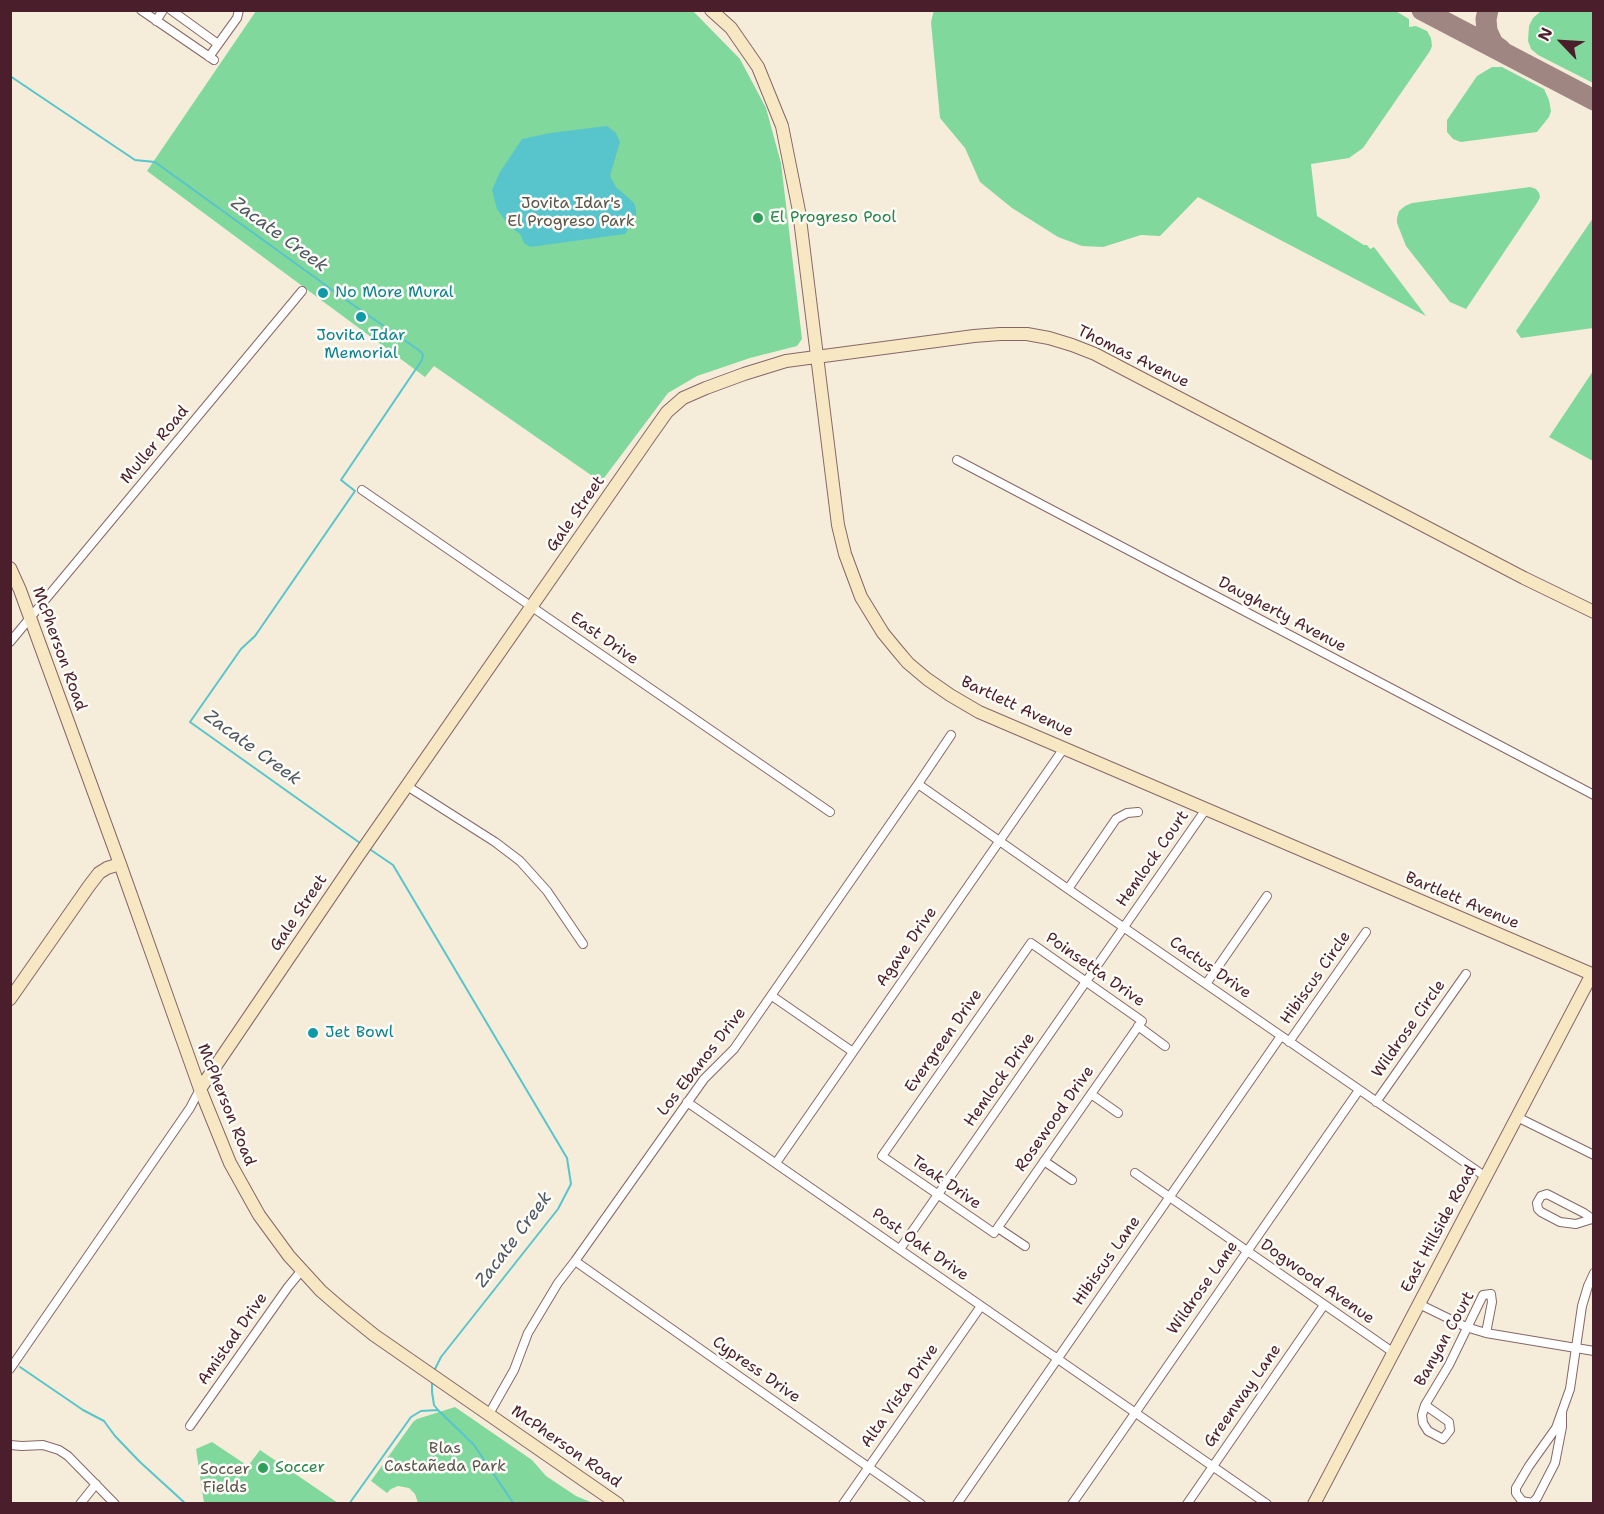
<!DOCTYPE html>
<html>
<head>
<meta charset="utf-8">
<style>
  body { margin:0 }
  #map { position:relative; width:1604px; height:1514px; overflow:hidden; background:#f5edda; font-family:"Shantell Sans",sans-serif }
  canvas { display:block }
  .frame { position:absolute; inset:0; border:12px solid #4a1f2b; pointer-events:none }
  .north { position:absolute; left:1532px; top:12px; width:60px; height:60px; -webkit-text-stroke:4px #fdfcf7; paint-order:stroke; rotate:295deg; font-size:16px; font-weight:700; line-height:24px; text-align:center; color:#4a1f2b }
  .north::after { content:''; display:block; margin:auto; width:21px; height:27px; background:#4a1f2b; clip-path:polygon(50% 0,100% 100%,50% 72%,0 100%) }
</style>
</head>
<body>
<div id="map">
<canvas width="1604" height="1514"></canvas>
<div class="frame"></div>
<div class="north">N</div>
</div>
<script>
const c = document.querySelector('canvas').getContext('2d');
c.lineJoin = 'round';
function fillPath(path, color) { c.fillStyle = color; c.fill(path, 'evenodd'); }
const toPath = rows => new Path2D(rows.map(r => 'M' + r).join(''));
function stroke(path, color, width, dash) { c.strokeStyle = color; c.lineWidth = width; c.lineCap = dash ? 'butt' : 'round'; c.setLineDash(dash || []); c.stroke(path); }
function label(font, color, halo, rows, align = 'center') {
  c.font = font + ' "Shantell Sans",sans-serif'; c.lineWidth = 5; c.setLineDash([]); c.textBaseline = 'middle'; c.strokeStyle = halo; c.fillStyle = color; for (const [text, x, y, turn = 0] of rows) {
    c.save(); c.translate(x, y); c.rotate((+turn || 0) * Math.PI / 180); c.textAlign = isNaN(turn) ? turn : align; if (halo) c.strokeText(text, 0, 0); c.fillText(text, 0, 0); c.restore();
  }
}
fillPath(toPath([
  [934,10,1394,10,1409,19,1409,27,1416,26,1427,31,1431,38,1432,46,1430,51,1363,148,1349,158,1311,164,1317,216,1364,245,1367,245,1370,249,1374,247,1426,316,1198,197,1160,236,1141,235,1103,247,1082,246,1058,237,1012,208,980,182,965,148,940,118,931,22],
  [256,11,693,11,740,59,766,108,781,163,802,339,797,346,750,358,697,376,668,393,601,482,434,366,425,377,147,171],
  [1541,11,1593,11,1593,83,1538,55,1531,49,1528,41,1529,26,1533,18],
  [1492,67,1502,67,1544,89,1549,100,1551,111,1549,117,1537,132,1461,142,1453,139,1447,132,1447,120,1477,76],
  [1530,187,1536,189,1539,193,1540,197,1537,203,1466,309,1450,302,1406,246,1397,223,1397,218,1399,211,1405,206,1412,203],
  [1593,218,1593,328,1521,338,1516,331],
  [1593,371,1593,461,1549,437],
  [455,1407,532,1460,546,1476,576,1496,593,1503,418,1503,415,1494,409,1488,398,1486,391,1489,387,1493,371,1481,413,1422,417,1419],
  [212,1442,248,1466,260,1450,338,1503,204,1503,196,1449]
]), '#80d89d');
fillPath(toPath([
  [607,126,616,133,620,142,610,176,616,187,634,203,636,209,636,217,625,234,530,247,524,243,520,234,509,226,497,209,492,190,500,172,522,139,550,133]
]), '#57c5cb');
stroke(toPath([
  [10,76,135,160,155,162,349,302,420,351,423,355,422,360,341,480,355,491,255,636,241,649,190,722,360,843],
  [368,848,393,865,567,1158,571,1184,558,1209,441,1357,434,1371],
  [20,1367,83,1410,104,1421,115,1436,140,1462,186,1504],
  [432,1382,432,1392,434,1405,438,1410,474,1445,514,1504],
  [349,1504,411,1417,421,1411,438,1410]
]), '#57c5cb', 2);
stroke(toPath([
  [1422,10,1594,100],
  [1488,10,1486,19,1487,31,1493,44,1501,50]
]), '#a08682', 21);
const street = toPath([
  [141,10,214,60],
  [171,10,218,44],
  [156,21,163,10],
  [209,57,237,18,239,10],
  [957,460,1594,795],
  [362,490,830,812],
  [10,642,302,291],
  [918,784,1068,889,1486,1177],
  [407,786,495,842,520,861,547,891,583,944],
  [1068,889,1116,819,1127,813,1138,812],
  [1031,943,1142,1021,994,1233,882,1156,1031,943],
  [1206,984,1267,896],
  [772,996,853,1052],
  [1138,1026,1165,1046],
  [1289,1042,1366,932],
  [1091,1094,1118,1113],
  [687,1102,1267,1504],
  [1376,1102,1466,974],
  [1517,1117,1594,1155],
  [1044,1161,1072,1180],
  [776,1163,1064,748],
  [1135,1173,1394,1353],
  [1592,1219,1576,1224,1560,1222,1541,1212,1538,1209,1537,1203,1541,1196,1547,1194,1584,1213,1594,1220],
  [998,1228,1025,1246],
  [900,1249,1206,809],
  [575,1261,921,1504],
  [1419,1304,1466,1327,1486,1333,1594,1351],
  [10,1369,190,1108,200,1089],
  [1425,1405,1449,1422,1450,1430,1443,1439,1428,1431,1423,1423,1422,1415,1425,1405,1449,1365,1483,1295,1491,1294,1492,1302,1486,1333],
  [1562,1413,1562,1427,1555,1463,1537,1498,1532,1503,1522,1501,1516,1493,1516,1488,1529,1466,1556,1428,1570,1389,1582,1306,1588,1286,1594,1273],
  [489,1414,514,1370,528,1333,558,1283,575,1261,704,1079,734,1049,918,784,951,735],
  [190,1426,288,1287,302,1270],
  [10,1445,22,1446,43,1445,59,1450,68,1456,115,1504],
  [80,1504,96,1484],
  [843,1504,981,1306],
  [957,1504,1281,1036],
  [1072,1504,1359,1090],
  [1187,1504,1324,1305]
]);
const secondary = toPath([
  [711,10,731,28,758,67,782,126,799,211,838,525,845,554,861,597,883,633,897,650,908,663,927,679,950,695,979,712,1594,975],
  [10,568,20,590,120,864,200,1089,230,1163,259,1215,289,1256,321,1291,343,1310,374,1335,618,1504],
  [10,999,89,886,99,873,107,868,120,864],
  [200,1089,356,859,650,436,667,412,683,398,706,388,744,374,786,361,974,336,1000,334,1027,334,1049,338,1072,345,1095,354,1524,578,1594,612],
  [1314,1504,1592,974]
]);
stroke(street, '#866768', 10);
stroke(secondary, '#866768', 14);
stroke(street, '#fff', 8);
stroke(secondary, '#f7e8c3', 12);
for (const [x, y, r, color] of [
  [758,218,6,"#2e9e5b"],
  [323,293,6,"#0f9aa8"],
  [361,317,6,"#0f9aa8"],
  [313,1033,6,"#0f9aa8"],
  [263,1468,6,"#2e9e5b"]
]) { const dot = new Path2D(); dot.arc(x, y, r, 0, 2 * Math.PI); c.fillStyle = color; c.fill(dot); stroke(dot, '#fdfcf7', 2); }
label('16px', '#5a564d', '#fdfcf7', [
  ["Jovita Idar's",571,204],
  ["El Progreso Park",571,222],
  ["Blas",445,1449],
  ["Castañeda Park",445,1467],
  ["Soccer",225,1470],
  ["Fields",225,1488]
]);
label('16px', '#27864d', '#fdfcf7', [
  ["El Progreso Pool",770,218],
  ["Soccer",275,1468]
], 'left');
label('16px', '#0d838f', '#fdfcf7', [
  ["No More Mural",335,293],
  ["Jovita Idar",361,336,"center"],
  ["Memorial",361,354,"center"],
  ["Jet Bowl",325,1033]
], 'left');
label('16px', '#4a1f2b', '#fdfcf7', [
  ["Thomas Avenue",1133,357,26],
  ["Muller Road",155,445,-50],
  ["Gale Street",576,514,-55],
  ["Daugherty Avenue",1282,615,28],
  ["East Drive",604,639,35],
  ["McPherson Road",59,649,70],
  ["Bartlett Avenue",1017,707,25],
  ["Hemlock Court",1153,859,-55],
  ["Bartlett Avenue",1462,901,23],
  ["Gale Street",299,913,-56],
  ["Agave Drive",907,947,-55],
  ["Cactus Drive",1210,968,35],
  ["Poinsetta Drive",1095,970,35],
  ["Hibiscus Circle",1316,978,-55],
  ["Wildrose Circle",1409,1029,-55],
  ["Evergreen Drive",944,1041,-55],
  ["Los Ebanos Drive",702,1062,-52],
  ["Hemlock Drive",1000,1080,-55],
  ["McPherson Road",226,1105,68],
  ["Rosewood Drive",1055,1119,-55],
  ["Teak Drive",946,1183,35],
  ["East Hillside Road",1439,1229,-62],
  ["Post Oak Drive",920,1245,35],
  ["Hibiscus Lane",1107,1261,-55],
  ["Dogwood Avenue",1317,1282,35],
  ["Wildrose Lane",1203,1288,-55],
  ["Amistad Drive",233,1339,-55],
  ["Banyan Court",1445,1339,-61],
  ["Cypress Drive",756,1370,35],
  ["Alta Vista Drive",900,1396,-55],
  ["Greenway Lane",1243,1396,-55],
  ["McPherson Road",566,1447,35]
]);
label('italic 18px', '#4f5963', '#fdfcf7', [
  ["Zacate Creek",279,235,36],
  ["Zacate Creek",252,748,36],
  ["Zacate Creek",514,1240,-53]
]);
</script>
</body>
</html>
